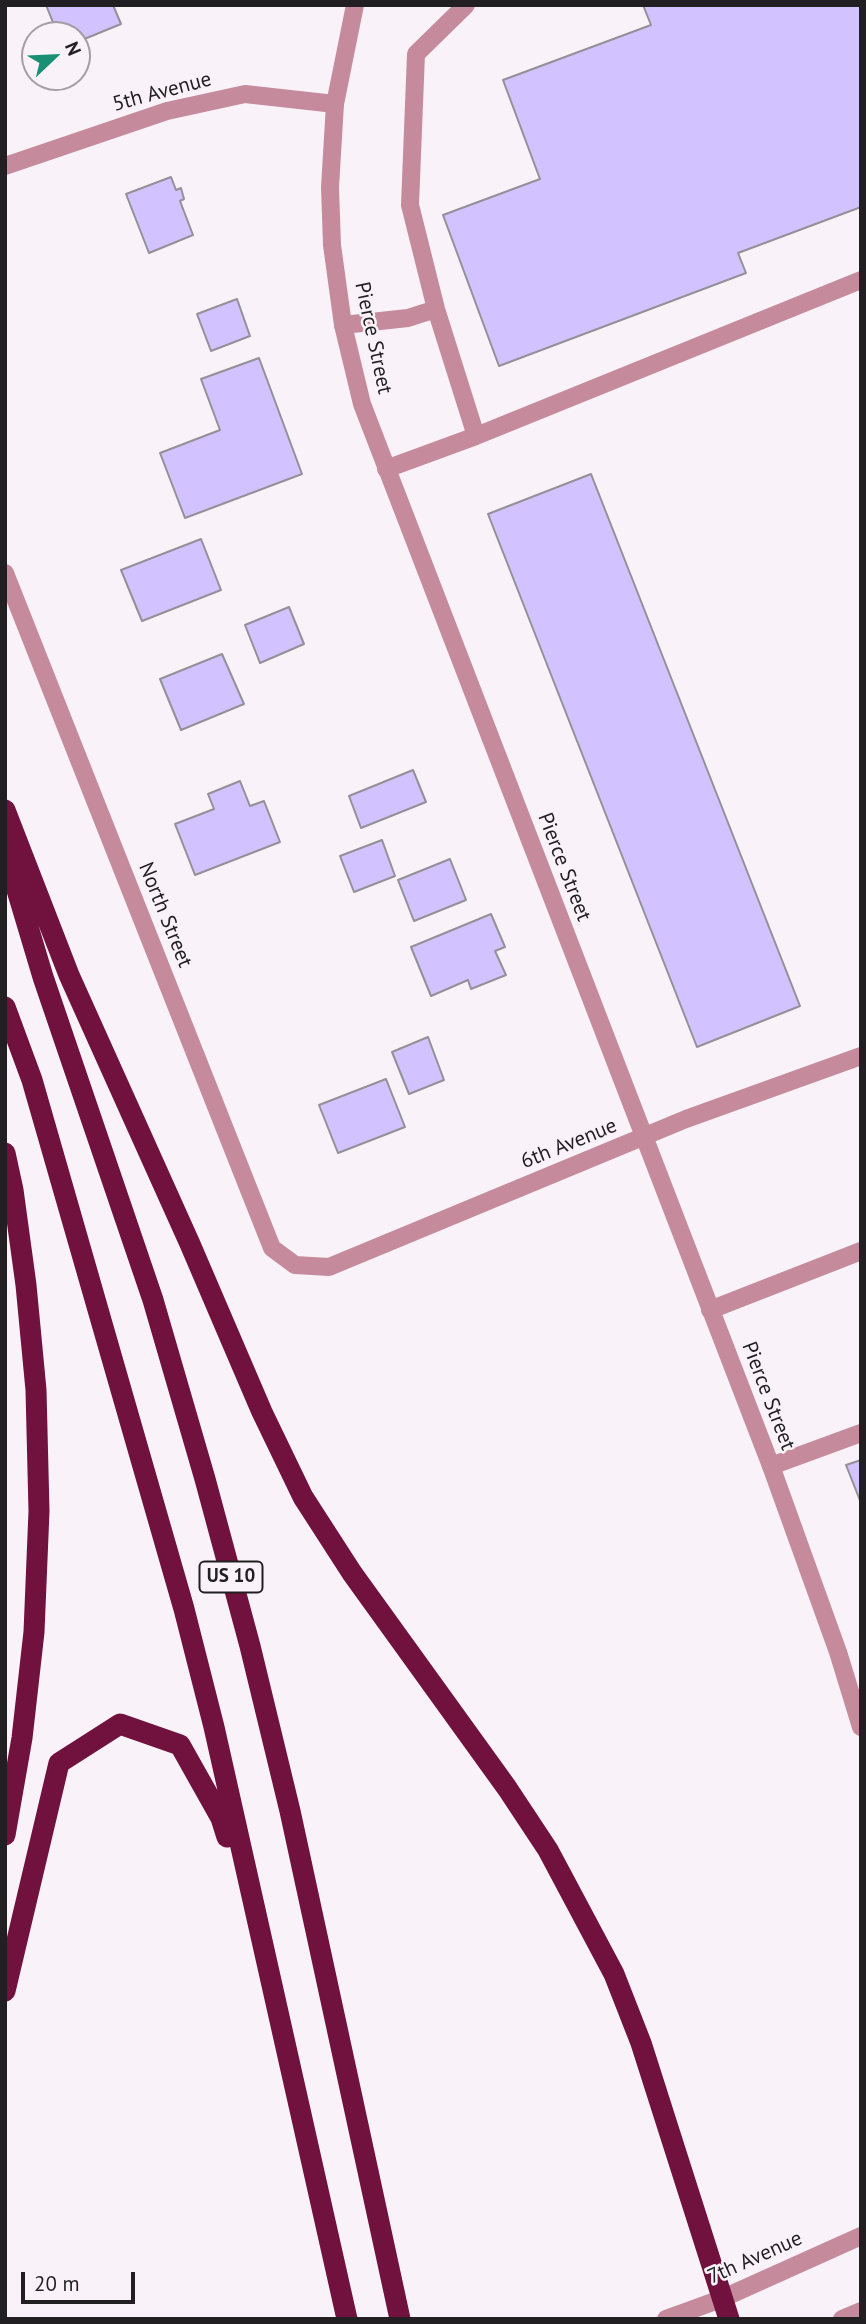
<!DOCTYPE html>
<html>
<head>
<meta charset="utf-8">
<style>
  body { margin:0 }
  #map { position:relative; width:866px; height:2324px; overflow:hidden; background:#f9f3f9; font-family:"PT Sans",sans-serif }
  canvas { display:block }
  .frame { position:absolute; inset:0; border:7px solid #211f21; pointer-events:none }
  .north { position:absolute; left:21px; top:21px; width:70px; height:70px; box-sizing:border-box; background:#f9f3f9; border:2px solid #a39ea3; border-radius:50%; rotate:67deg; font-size:19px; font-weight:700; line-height:28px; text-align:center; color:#211f21 }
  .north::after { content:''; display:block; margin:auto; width:24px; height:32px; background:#199073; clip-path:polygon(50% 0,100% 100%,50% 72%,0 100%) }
  .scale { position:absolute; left:21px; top:2272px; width:114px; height:32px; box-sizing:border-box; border:4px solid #211f21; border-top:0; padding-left:9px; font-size:21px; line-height:24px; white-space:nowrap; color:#211f21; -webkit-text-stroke:5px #f9f3f9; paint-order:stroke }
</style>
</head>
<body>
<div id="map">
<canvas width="866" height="2324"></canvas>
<div class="frame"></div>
<div class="north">N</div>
<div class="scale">20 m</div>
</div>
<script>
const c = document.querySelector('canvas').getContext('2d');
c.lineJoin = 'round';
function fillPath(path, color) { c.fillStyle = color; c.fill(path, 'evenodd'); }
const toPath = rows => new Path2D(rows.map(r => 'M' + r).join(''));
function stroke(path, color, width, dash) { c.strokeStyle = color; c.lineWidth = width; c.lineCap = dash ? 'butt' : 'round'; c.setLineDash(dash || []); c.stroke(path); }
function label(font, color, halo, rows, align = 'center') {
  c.font = font + ' "PT Sans",sans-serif'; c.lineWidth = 5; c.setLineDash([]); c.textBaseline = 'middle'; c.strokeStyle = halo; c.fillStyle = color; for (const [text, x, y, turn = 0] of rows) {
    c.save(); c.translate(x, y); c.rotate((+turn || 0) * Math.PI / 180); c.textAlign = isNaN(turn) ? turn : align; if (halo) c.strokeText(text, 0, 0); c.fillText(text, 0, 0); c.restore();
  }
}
const building = toPath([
  [46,5,113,5,121,24,77,42,77,35,58,35,46,5],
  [643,5,861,5,861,207,738,253,746,273,499,366,443,215,540,179,503,80,651,25,643,5],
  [171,177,176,190,181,188,184,199,180,201,193,235,149,253,126,194,171,177],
  [237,299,250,336,211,351,197,314,237,299],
  [259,358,302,474,185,518,160,453,220,430,201,379,259,358],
  [591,474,800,1006,697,1047,488,514,591,474],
  [201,539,221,590,142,621,121,570,201,539],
  [289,607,304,644,260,663,245,625,289,607],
  [222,654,244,704,181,730,160,679,222,654],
  [413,770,426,802,361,828,349,796,413,770],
  [240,781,250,806,264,801,280,842,195,875,175,824,214,809,208,794,240,781],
  [382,840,395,876,354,892,340,856,382,840],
  [450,859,466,900,414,921,398,880,450,859],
  [491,914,505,947,495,951,506,975,471,989,468,980,431,996,411,947,491,914],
  [428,1037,444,1080,409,1094,392,1052,428,1037],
  [386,1079,405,1127,338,1153,319,1105,386,1079],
  [861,1460,861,1503,846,1465,861,1460]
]);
fillPath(building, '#d2c2ff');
stroke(building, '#939197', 2);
stroke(toPath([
  [466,5,416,54,410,205,436,309,476,436],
  [343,325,408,318,436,309],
  [386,469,476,436,861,280],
  [710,1310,861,1251],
  [771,1466,861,1433]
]), '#c58b9d', 18);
stroke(toPath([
  [5,166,167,111,245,94,335,104],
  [5,573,272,1248,295,1265,329,1267,686,1119,861,1056]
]), '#c58b9d', 18);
stroke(toPath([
  [355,5,335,104,330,187,332,245,343,325,362,404,771,1466,838,1652,861,1727],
  [666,2319,721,2299,861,2236],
  [842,2319,861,2311]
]), '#c58b9d', 18);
stroke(toPath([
  [5,810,69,975,190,1244,262,1412,303,1497,352,1573,507,1788,548,1850,614,1974,641,2043,729,2319],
  [5,850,43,977,153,1300,205,1479,250,1646,290,1811,400,2319],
  [5,1007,32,1080,184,1609,214,1727,347,2319],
  [5,1153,13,1190,26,1285,36,1390,39,1511,34,1632,22,1738,5,1835],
  [5,1991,59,1763,120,1724,180,1745,221,1818,227,1837]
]), '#71113d', 21);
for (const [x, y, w] of [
  [231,1577,63]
]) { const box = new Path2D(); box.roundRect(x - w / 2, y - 15.5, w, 31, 5); c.fillStyle = '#f9f3f9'; c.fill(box); stroke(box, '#211f21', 2); }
label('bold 19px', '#211f21', null, [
  ["US 10",231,1577]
]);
label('21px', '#211f21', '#f9f3f9', [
  ["5th Avenue",162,92,-15],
  ["Pierce Street",373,338,78],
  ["Pierce Street",564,867,69],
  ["North Street",165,915,68],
  ["6th Avenue",569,1144,-22],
  ["Pierce Street",768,1396,69],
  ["7th Avenue",755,2258,-24]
]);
</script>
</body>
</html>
